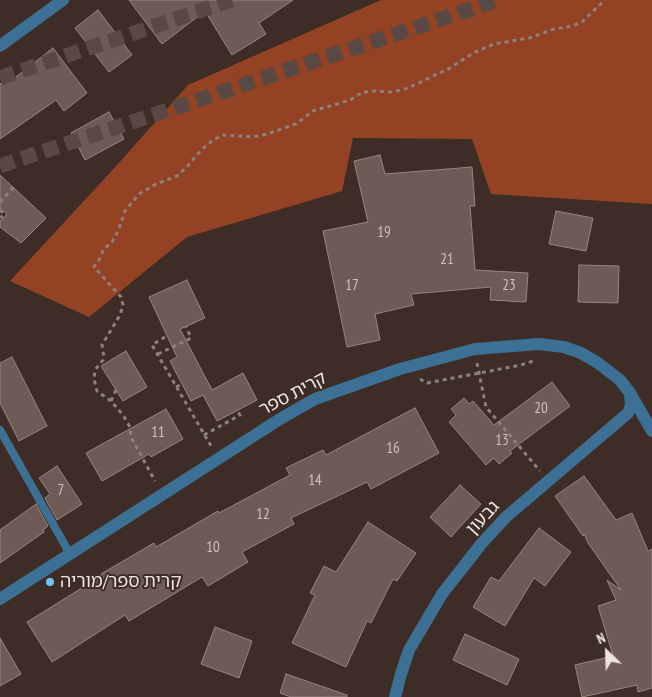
<!DOCTYPE html>
<html>
<head>
<meta charset="utf-8">
<style>
  body { margin:0 }
  #map { position:relative; width:652px; height:697px; overflow:hidden; background:#3e2d27; font-family:"PT Sans Narrow",sans-serif }
  canvas { display:block }
  .north { position:absolute; left:582px; top:627px; width:50px; height:50px; -webkit-text-stroke:4px #3e2d27; paint-order:stroke; rotate:336deg; font-size:14px; font-weight:700; line-height:20px; text-align:center; color:#efe4e0 }
  .north::after { content:''; display:block; margin:auto; width:18px; height:22px; background:#efe4e0; clip-path:polygon(50% 0,100% 100%,50% 72%,0 100%) }
</style>
</head>
<body>
<div id="map">
<canvas width="652" height="697"></canvas>
<div class="north">N</div>
</div>
<script>
const c = document.querySelector('canvas').getContext('2d');
c.lineJoin = 'round';
function fillPath(path, color) { c.fillStyle = color; c.fill(path, 'evenodd'); }
const toPath = rows => new Path2D(rows.map(r => 'M' + r).join(''));
function stroke(path, color, width, dash) { c.strokeStyle = color; c.lineWidth = width; c.lineCap = dash ? 'butt' : 'round'; c.setLineDash(dash || []); c.stroke(path); }
function label(font, color, halo, rows, align = 'center') {
  c.font = font + ' "PT Sans Narrow","Noto Sans Hebrew",sans-serif'; c.lineWidth = 4; c.setLineDash([]); c.textBaseline = 'middle'; c.strokeStyle = halo; c.fillStyle = color; for (const [text, x, y, turn = 0] of rows) {
    c.save(); c.translate(x, y); c.rotate((+turn || 0) * Math.PI / 180); c.textAlign = isNaN(turn) ? turn : align; if (halo) c.strokeText(text, 0, 0); c.fillText(text, 0, 0); c.restore();
  }
}
fillPath(toPath([
  [381,0,652,0,652,204,491,194,472,139,353,138,342,191,187,237,89,317,10,281,118,164,188,85]
]), '#944224');
const building = toPath([
  [129,0,293,0,259,23,266,34,232,55,205,11,162,44,129,0],
  [98,10,132,55,109,72,75,28,98,10],
  [53,48,87,93,64,111,56,100,0,139,0,84,10,77,12,80,53,48],
  [109,112,124,139,85,160,71,133,109,112],
  [380,155,385,174,472,167,475,206,470,206,475,270,528,273,526,302,490,300,491,287,411,294,414,305,375,314,380,340,347,347,323,231,368,222,354,161,380,155],
  [0,175,46,218,21,243,0,227,0,221,7,214,0,208,0,175],
  [556,211,593,218,586,251,549,244,556,211],
  [579,265,619,266,618,303,578,302,579,265],
  [187,280,205,318,180,329,212,390,243,373,257,400,217,421,203,395,191,401,170,361,177,357,149,297,187,280],
  [126,351,147,387,123,401,101,366,126,351],
  [12,357,47,426,19,441,0,403,0,363,12,357],
  [552,382,570,406,510,451,512,453,499,464,494,458,486,465,449,422,456,415,451,409,464,398,469,404,473,401,494,425,552,382],
  [415,408,439,453,371,489,367,482,291,518,294,524,242,552,248,562,208,586,202,577,129,621,125,615,52,662,27,622,101,576,101,574,154,543,156,547,218,511,219,513,290,475,286,468,323,450,326,455,415,408],
  [166,409,183,439,151,457,149,454,102,481,86,453,166,409],
  [57,466,82,504,57,520,45,498,50,494,39,478,57,466],
  [584,476,616,520,632,513,648,551,652,549,652,688,638,692,637,685,582,697,575,665,613,656,598,606,616,600,607,580,621,590,588,543,584,534,583,536,555,496,584,476],
  [460,485,481,504,451,537,430,517,460,485],
  [36,504,48,526,43,530,44,532,0,563,0,530,36,504],
  [368,522,416,553,397,581,393,579,371,623,367,621,346,667,292,643,315,595,310,593,324,566,336,572,368,522],
  [539,528,571,552,545,586,534,578,505,626,473,607,491,577,499,581,539,528],
  [215,627,252,641,239,678,201,664,215,627],
  [465,634,519,659,507,685,453,660,465,634],
  [0,638,21,674,0,686,0,638],
  [286,674,347,695,347,697,291,697,280,693,286,674]
]);
fillPath(building, '#6f5b55');
stroke(building, '#99857e', 1);
stroke(toPath([
  [0,78,232,0],
  [0,166,498,0]
]), '#594843', 15, [15, 8]);
stroke(toPath([
  [0,202,15,186],
  [0,210,4,214,0,218],
  [165,337,152,345,211,446],
  [158,354,191,338,186,326],
  [477,363,486,407,540,471],
  [420,379,427,383,521,365,533,361],
  [176,387,182,384],
  [116,390,111,401,123,415,130,427,131,437,155,481],
  [111,401,97,391,94,379,95,370,103,360,104,357,102,345,120,315,123,305,121,297,94,267,101,257,103,250,112,242,118,231,125,211,139,194,156,184,177,176,187,167,201,150,213,140,223,135,252,137,267,134,296,124,313,111,350,100,363,92,377,91,393,92,408,88,450,68,473,53,494,44,529,38,554,29,573,26,583,21,605,0],
  [204,435,240,415,237,410]
]), '#8e807b', 3, [4, 4]);
stroke(toPath([
  [0,430,70,554]
]), '#3c7195', 8);
stroke(toPath([
  [0,46,63,0],
  [0,599,280,419,315,399,400,369,475,349,539,344,564,347,581,353,598,363,620,380,630,393,652,431],
  [395,697,401,674,409,650,442,594,482,543,506,517,628,413,631,406,630,393]
]), '#3c7195', 12);
for (const [x, y, r, color] of [
  [50,582,5,"#73c1f6"]
]) { const dot = new Path2D(); dot.arc(x, y, r, 0, 2 * Math.PI); c.fillStyle = color; c.fill(dot); stroke(dot, '#3e2d27', 2); }
label('15px', '#cfc2bd', null, [
  ["19",384,233],
  ["21",447,260],
  ["17",352,286],
  ["23",509,286],
  ["20",541,409],
  ["11",158,433],
  ["13",502,441],
  ["16",393,449],
  ["14",315,481],
  ["7",61,491],
  ["12",263,515],
  ["10",213,548]
]);
label('18px', '#efe4e0', '#3e2d27', [
  ["קרית ספר",293,394,-28],
  ["גבעון",483,518,-47]
]);
label('18px', '#efe4e0', '#3e2d27', [
  ["קרית ספר/מוריה",60,582]
], 'left');
</script>
</body>
</html>
